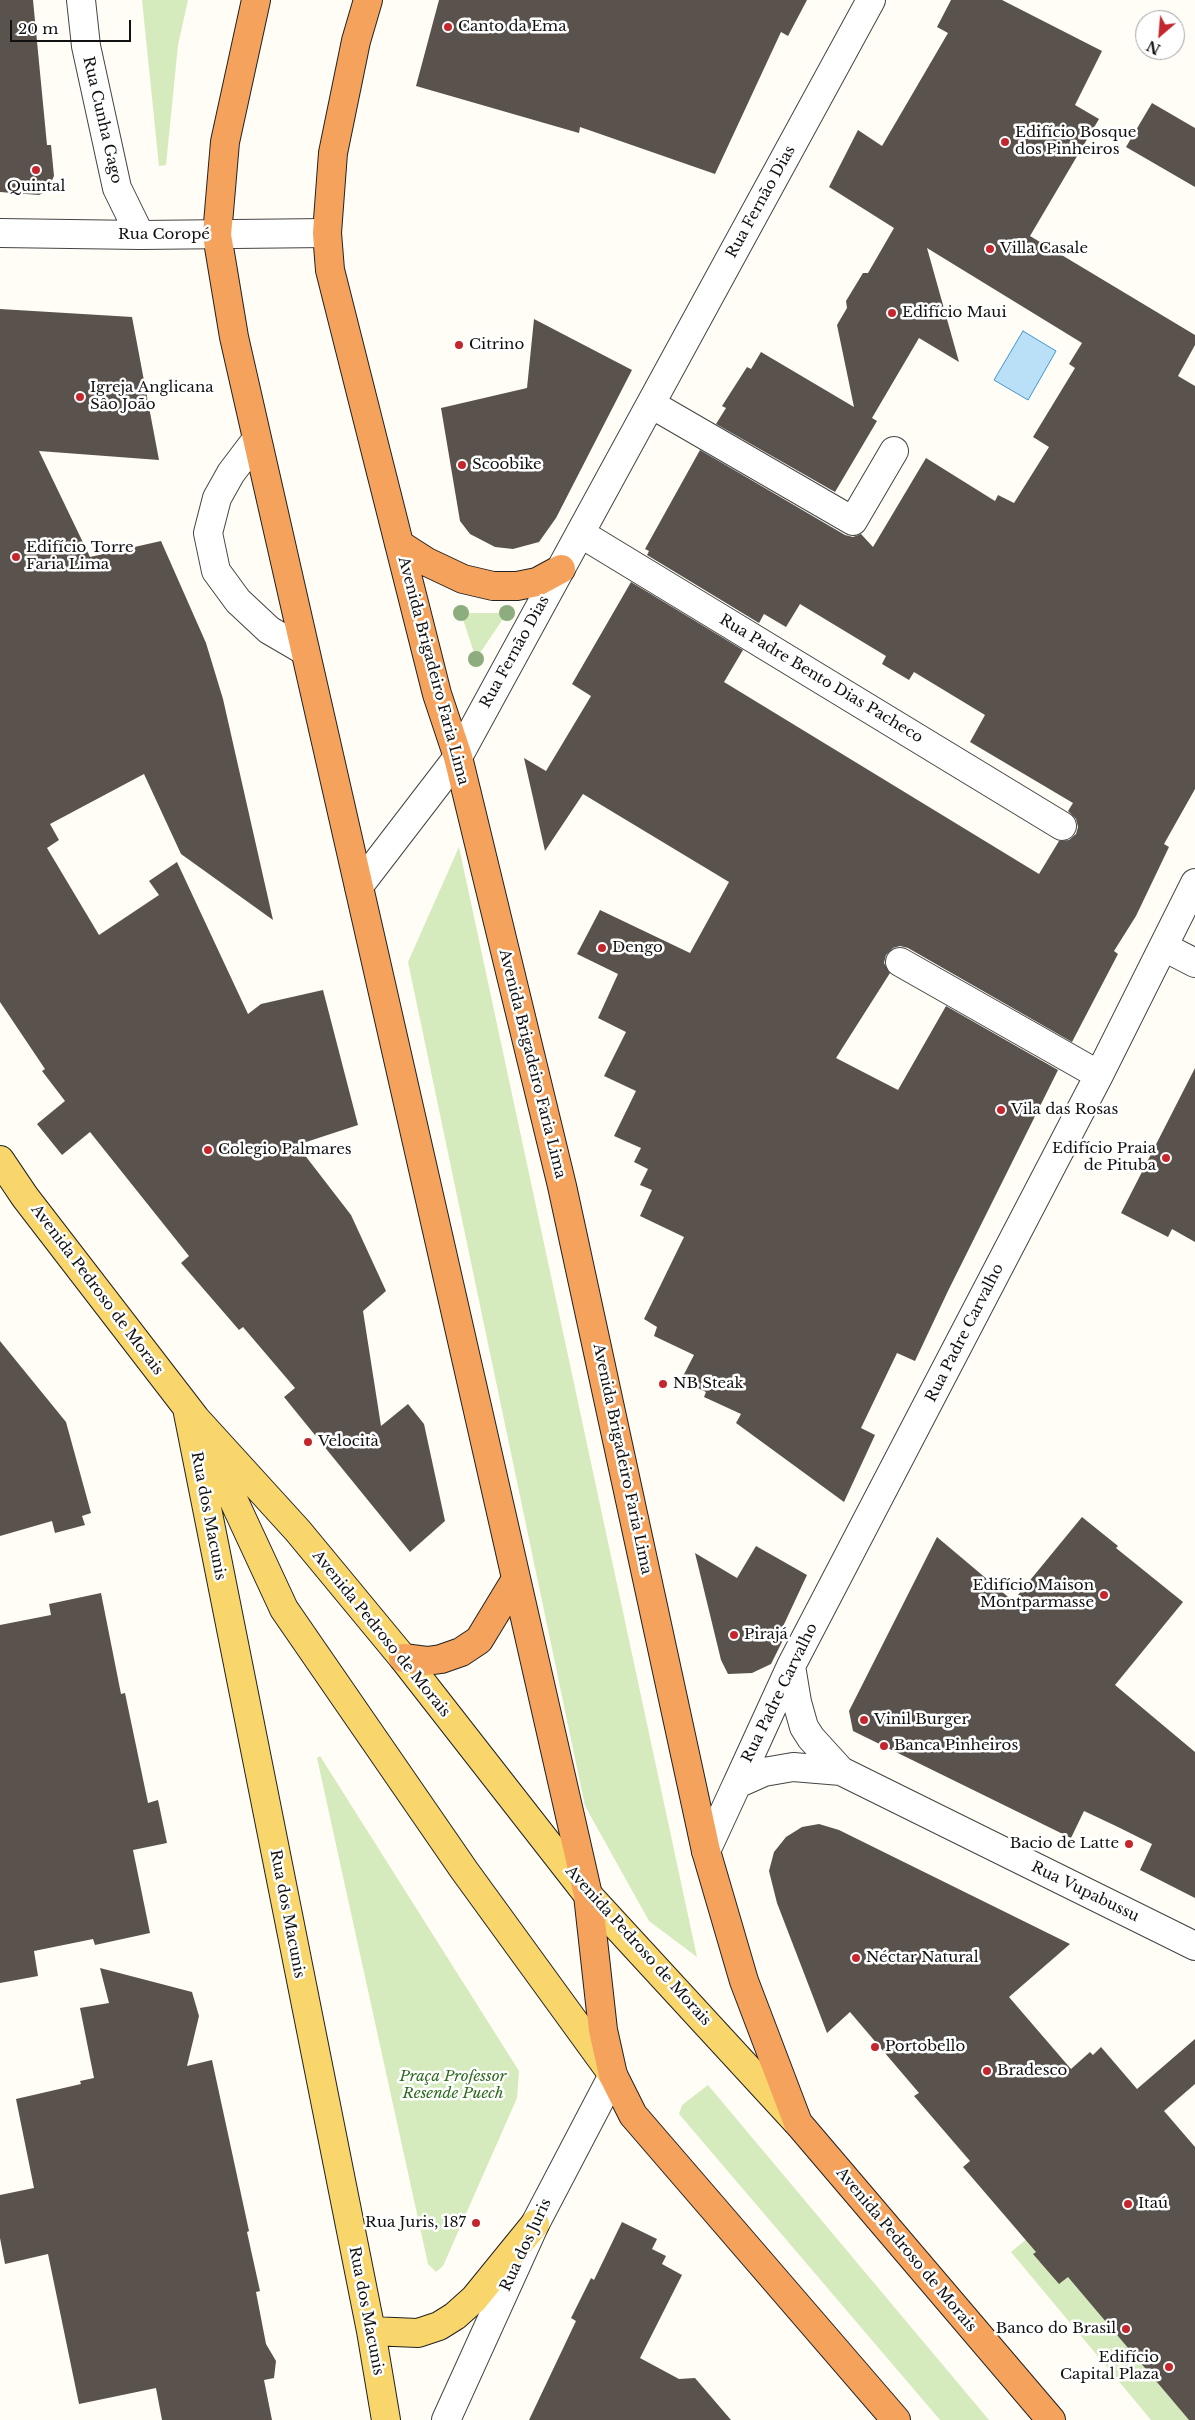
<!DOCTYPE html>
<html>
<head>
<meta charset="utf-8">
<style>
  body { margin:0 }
  #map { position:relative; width:1195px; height:2420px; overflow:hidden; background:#fffdf5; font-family:"Libre Baskerville",serif }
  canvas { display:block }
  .north { position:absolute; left:1135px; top:10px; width:50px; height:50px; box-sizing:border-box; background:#fff; border:1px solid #a0a0a0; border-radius:50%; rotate:207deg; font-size:14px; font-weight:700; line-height:20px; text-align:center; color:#111 }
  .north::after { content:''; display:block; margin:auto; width:18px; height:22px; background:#c4262e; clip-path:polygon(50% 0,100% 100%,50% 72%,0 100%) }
  .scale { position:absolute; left:10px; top:20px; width:121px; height:22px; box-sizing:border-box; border:2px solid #111; border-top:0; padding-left:6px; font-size:15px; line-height:18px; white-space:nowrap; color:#111; -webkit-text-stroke:4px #fff; paint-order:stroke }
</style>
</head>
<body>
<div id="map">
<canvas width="1195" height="2420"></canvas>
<div class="north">N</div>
<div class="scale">20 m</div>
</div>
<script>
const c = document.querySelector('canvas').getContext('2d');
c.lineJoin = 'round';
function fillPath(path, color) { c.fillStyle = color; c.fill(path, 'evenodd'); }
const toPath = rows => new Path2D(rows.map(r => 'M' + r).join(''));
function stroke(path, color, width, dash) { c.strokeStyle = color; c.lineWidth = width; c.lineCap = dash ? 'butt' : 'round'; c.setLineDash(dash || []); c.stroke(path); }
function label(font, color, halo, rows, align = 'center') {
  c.font = font + ' "Libre Baskerville",serif'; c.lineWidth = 5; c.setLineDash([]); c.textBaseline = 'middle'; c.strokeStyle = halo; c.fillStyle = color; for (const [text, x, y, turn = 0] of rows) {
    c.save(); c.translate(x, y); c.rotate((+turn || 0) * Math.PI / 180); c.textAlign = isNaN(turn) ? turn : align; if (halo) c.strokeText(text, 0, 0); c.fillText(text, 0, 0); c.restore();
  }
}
fillPath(toPath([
  [142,0,188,0,178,45,166,165,159,166],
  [461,613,507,613,476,659],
  [459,847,697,1957,649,1921,585,1806,408,962],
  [320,1756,519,2071,517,2098,443,2266,436,2272,428,2264,317,1758],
  [708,2085,989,2420,940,2420,679,2114,682,2105],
  [1036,2231,1046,2243,1033,2254,1072,2273,1099,2313,1189,2420,1151,2420,1011,2252]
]), '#d5ebbd');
const water = toPath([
  [1023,331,1056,351,1028,400,994,380,1023,331]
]);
fillPath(water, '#b9e0f7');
stroke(water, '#3f96cf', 1);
fillPath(toPath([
  [0,0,33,0,47,145,51,145,54,176,47,191,39,195,0,192],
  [439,0,807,0,788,36,781,32,715,174,580,127,579,133,416,86],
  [951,0,1002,0,1102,51,1075,105,1099,119,1030,236,1195,335,1195,345,1178,376,1195,386,1195,789,1164,844,1169,847,1136,916,1114,951,1118,954,1072,1042,908,948,900,946,893,948,886,955,884,963,890,973,836,1058,898,1090,946,1006,1058,1070,948,1291,915,1361,897,1353,861,1428,875,1435,844,1502,736,1423,741,1414,704,1397,706,1392,681,1380,694,1355,654,1336,657,1327,644,1319,684,1237,640,1216,652,1190,640,1185,648,1169,634,1162,641,1148,614,1136,636,1091,604,1076,626,1032,598,1018,618,974,577,954,600,910,690,953,729,882,583,794,545,851,524,758,546,771,591,696,572,684,631,582,743,650,724,682,1039,874,1059,841,1069,840,1076,834,1078,827,1076,819,1068,811,1073,803,970,742,985,715,914,672,909,680,882,664,886,656,800,604,786,627,764,614,759,623,647,555,649,551,645,549,700,450,845,535,853,537,861,534,873,547,926,458,995,501,998,495,1014,503,1049,447,1033,437,1075,368,1069,364,1082,343,927,248,959,362,919,338,872,418,877,421,835,492,716,424,726,408,722,406,747,367,751,369,761,352,854,407,837,325,847,308,846,301,863,273,868,273,894,228,829,187,858,130,882,146,948,33,937,27],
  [1152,103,1195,128,1195,187,1126,147],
  [0,309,132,317,159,460,39,451,90,557,161,541,206,643,223,699,273,920,181,854,144,774,50,824,59,840,47,848,99,935,159,895,149,881,177,862,248,1014,261,1004,323,990,358,1125,297,1145,351,1215,386,1291,363,1311,381,1426,408,1404,424,1424,445,1521,410,1552,284,1397,295,1388,243,1327,239,1330,181,1263,189,1256,90,1132,62,1155,37,1124,65,1101,42,1071,45,1069,0,1002],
  [534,319,632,370,556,518,539,542,513,549,495,547,470,534,460,521,441,408,527,388],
  [1195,1068,1195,1242,1172,1229,1168,1237,1121,1213],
  [0,1341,66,1422,91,1513,82,1516,85,1525,55,1533,52,1521,0,1536],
  [1082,1517,1118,1546,1116,1548,1183,1602,1115,1685,1195,1752,1195,1898,1140,1870,1152,1844,1118,1827,1084,1811,1071,1838,853,1731,849,1711,937,1537,1013,1601],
  [756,1546,807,1575,779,1635,784,1638,771,1664,752,1673,728,1674,721,1660,695,1553,737,1578],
  [101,1593,121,1694,125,1693,148,1803,158,1800,167,1843,133,1850,150,1933,95,1945,93,1939,34,1951,38,1976,0,1983,0,1625,51,1615,49,1604],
  [819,1824,839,1830,1070,1944,1009,1997,1071,2069,1090,2052,1093,2055,1101,2047,1137,2089,1195,2039,1195,2084,1164,2111,1195,2147,1195,2420,1189,2420,1068,2277,1059,2284,1033,2254,1036,2252,963,2167,970,2161,914,2096,919,2093,850,2012,827,2033,777,1903,769,1871,774,1852,786,1837,802,1827],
  [100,1968,192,1992,199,2016,187,2066,212,2060,249,2231,247,2232,260,2291,256,2292,266,2344,276,2361,274,2378,264,2380,272,2420,162,2420,156,2388,79,2404,48,2254,5,2264,0,2238,0,2195,34,2188,16,2099,81,2084,80,2081,94,2078,80,2008,109,2003],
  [622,2222,657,2239,652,2249,666,2256,662,2264,682,2275,640,2358,679,2379,695,2378,731,2420,529,2420,576,2321,571,2318,591,2278,594,2280]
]), '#5a524d');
const minor = toPath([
  [81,0,86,46,117,188,140,235],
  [0,233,140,235,327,233],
  [651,404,853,521,894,451],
  [256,440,231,473,217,498,208,533,216,571,238,601,269,630,305,651],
  [580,533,1062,826],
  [359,886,458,757,871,0],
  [1164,947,1195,963],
  [900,962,1099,1075],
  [791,1666,797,1702,804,1727,811,1738,841,1771],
  [737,1784,791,1666,1099,1075,1195,883],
  [706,1851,737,1784,764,1772,793,1767,841,1771,1195,1946],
  [446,2420,535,2224,613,2075]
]);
const major = toPath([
  [0,1160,25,1197,196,1419,298,1531,403,1658,588,1895,797,2122],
  [187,1408,371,2331,386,2420],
  [207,1443,284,1609,464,1870,613,2075],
  [371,2331,418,2333,439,2326,455,2316,474,2299,535,2224]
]);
const highway = toPath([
  [256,0,225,142,217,235,234,337,588,1895,603,2030,613,2075,633,2115,896,2420],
  [368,0,356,41,333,153,327,233,330,270,437,694,458,757,562,1186,706,1851,744,1981,798,2123,1051,2420],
  [399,544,427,562,463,579,493,586,517,586,537,582,561,569],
  [403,1658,427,1661,441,1659,461,1652,479,1640,516,1579]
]);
stroke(minor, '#444', 30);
stroke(major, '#222', 30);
stroke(highway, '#222', 30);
stroke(minor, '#fff', 28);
stroke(major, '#f9d66b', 28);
stroke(highway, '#f5a25d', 28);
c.fillStyle = '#8dad7f';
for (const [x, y] of [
  [461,613],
  [507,613],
  [476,659]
]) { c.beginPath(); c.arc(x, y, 8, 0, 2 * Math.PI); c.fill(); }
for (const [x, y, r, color] of [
  [448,27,5,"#c4262e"],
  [1005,142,5,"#c4262e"],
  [36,170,5,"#c4262e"],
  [990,249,5,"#c4262e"],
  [892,313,5,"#c4262e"],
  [459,345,5,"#c4262e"],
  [80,397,5,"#c4262e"],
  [462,465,5,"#c4262e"],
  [16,557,5,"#c4262e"],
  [602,948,5,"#c4262e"],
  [1001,1110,5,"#c4262e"],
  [208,1150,5,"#c4262e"],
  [1166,1158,5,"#c4262e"],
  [663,1384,5,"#c4262e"],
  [308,1442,5,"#c4262e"],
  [1104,1595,5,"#c4262e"],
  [734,1635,5,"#c4262e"],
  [864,1720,5,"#c4262e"],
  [884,1746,5,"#c4262e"],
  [1129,1844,5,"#c4262e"],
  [856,1958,5,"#c4262e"],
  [875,2047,5,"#c4262e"],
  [987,2071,5,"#c4262e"],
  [1128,2204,5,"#c4262e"],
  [476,2223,5,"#c4262e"],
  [1126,2329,5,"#c4262e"],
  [1169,2367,5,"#c4262e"]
]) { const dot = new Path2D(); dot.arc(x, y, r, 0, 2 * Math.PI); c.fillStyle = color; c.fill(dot); stroke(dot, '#fff', 2); }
label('15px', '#111', '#fff', [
  ["Canto da Ema",458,27],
  ["Edifício Bosque",1015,133],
  ["dos Pinheiros",1015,150],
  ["Quintal",36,187,"center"],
  ["Villa Casale",1000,249],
  ["Edifício Maui",902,313],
  ["Citrino",469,345],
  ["Igreja Anglicana",90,388],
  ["Sâo João",90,405],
  ["Scoobike",472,465],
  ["Edifício Torre",26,548],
  ["Faria Lima",26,565],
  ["Dengo",612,948],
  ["Vila das Rosas",1011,1110],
  ["Edifício Praia",1156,1149,"right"],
  ["de Pituba",1156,1166,"right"],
  ["Colegio Palmares",218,1150],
  ["NB Steak",673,1384],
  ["Velocità",318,1442],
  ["Edifício Maison",1094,1586,"right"],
  ["Montparmasse",1094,1603,"right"],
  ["Pirajá",744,1635],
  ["Vinil Burger",874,1720],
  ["Banca Pinheiros",894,1746],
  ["Bacio de Latte",1119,1844,"right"],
  ["Néctar Natural",866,1958],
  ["Portobello",885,2047],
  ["Bradesco",997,2071],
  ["Itaú",1138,2204],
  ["Rua Juris, 187",466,2223,"right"],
  ["Banco do Brasil",1116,2329,"right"],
  ["Edifício",1159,2358,"right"],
  ["Capital Plaza",1159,2375,"right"]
], 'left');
label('15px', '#111', '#fff', [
  ["Rua Cunha Gago",102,120,77],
  ["Rua Fernão Dias",761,202,-61],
  ["Rua Coropé",164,235],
  ["Rua Fernão Dias",515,652,-61],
  ["Avenida Brigadeiro Faria Lima",433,671,75],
  ["Rua Padre Bento Dias Pacheco",821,679,31],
  ["Avenida Brigadeiro Faria Lima",532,1064,76],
  ["Avenida Pedroso de Morais",97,1290,53],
  ["Rua Padre Carvalho",965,1333,-63],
  ["Avenida Brigadeiro Faria Lima",622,1459,78],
  ["Rua dos Macunis",208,1516,79],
  ["Avenida Pedroso de Morais",381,1634,51],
  ["Rua Padre Carvalho",780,1693,-64],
  ["Rua Vupabussu",1085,1892,26],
  ["Rua dos Macunis",287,1914,79],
  ["Avenida Pedroso de Morais",638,1946,48],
  ["Rua dos Juris",526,2245,-65],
  ["Avenida Pedroso de Morais",906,2250,50],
  ["Rua dos Macunis",366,2311,79]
]);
label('italic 15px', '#2f6b1f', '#fff', [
  ["Praça Professor",453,2077],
  ["Resende Puech",453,2094]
]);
</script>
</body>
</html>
